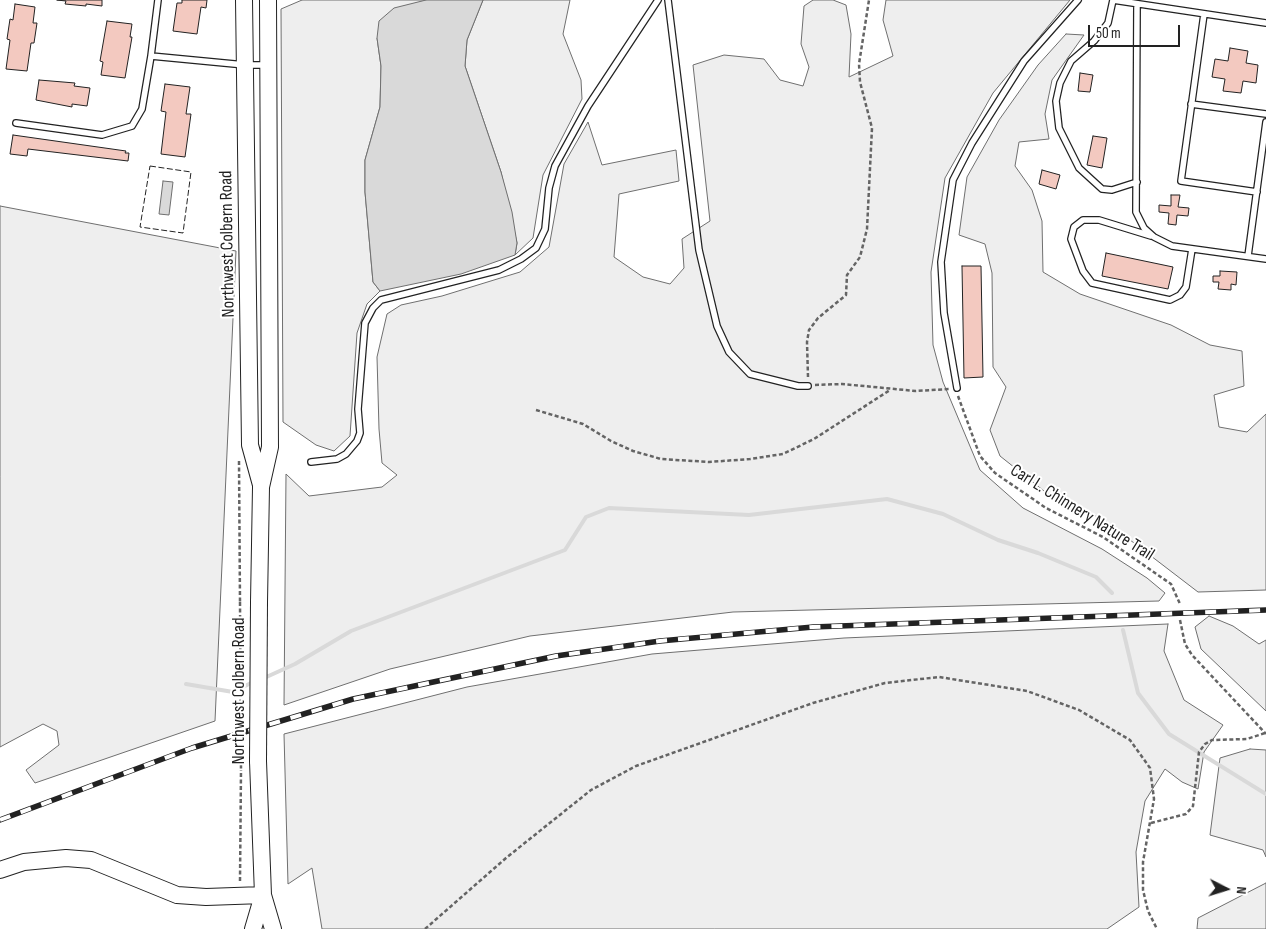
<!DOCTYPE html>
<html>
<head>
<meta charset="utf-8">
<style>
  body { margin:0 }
  #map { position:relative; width:1266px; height:929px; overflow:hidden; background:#fff; font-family:"Sofia Sans Condensed",sans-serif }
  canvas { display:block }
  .north { position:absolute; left:1201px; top:864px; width:50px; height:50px; -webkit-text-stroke:4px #fff; paint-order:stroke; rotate:95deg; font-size:14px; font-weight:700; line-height:20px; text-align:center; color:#222 }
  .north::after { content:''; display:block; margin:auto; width:18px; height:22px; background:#222; clip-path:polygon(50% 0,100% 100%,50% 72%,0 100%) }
  .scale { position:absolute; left:1088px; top:25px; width:92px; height:22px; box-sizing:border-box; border:2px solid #222; border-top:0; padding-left:6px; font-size:15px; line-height:18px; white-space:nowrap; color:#222; -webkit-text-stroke:4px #fff; paint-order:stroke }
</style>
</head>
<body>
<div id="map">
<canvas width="1266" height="929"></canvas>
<div class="north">N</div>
<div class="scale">50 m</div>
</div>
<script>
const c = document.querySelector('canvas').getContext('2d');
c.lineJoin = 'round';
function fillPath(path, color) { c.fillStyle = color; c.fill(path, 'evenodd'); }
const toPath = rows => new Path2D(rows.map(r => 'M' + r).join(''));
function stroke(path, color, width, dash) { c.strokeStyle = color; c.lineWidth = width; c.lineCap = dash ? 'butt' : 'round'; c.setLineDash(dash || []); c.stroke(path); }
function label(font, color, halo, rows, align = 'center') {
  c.font = font + ' "Sofia Sans Condensed",sans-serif'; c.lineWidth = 4; c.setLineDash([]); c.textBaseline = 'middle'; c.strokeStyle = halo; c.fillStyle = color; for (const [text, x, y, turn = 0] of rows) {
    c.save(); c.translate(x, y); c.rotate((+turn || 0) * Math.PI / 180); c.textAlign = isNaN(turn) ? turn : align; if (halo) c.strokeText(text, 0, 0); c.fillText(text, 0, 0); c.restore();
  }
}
const green = toPath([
  [302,0,426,0,419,3,377,38,381,66,380,107,365,160,365,192,373,282,380,291,367,304,357,333,350,436,334,451,316,445,283,422,281,9,302,0],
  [483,0,570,0,563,34,581,80,582,99,543,175,533,238,515,255,517,243,501,172,465,66,467,40,483,0],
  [813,0,833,0,846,5,851,34,849,77,893,56,883,20,886,0,1070,0,993,93,945,178,931,272,933,345,943,382,980,470,1023,508,1102,549,1147,578,1165,593,1159,601,733,612,530,636,390,669,284,705,286,474,309,496,382,487,397,475,382,463,379,429,377,357,387,314,401,305,442,296,520,272,549,247,564,164,588,122,602,165,676,150,679,181,619,194,614,257,643,277,670,284,684,268,682,239,710,221,693,65,724,55,764,59,780,80,803,86,809,67,801,44,804,6,813,0],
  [1066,34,1084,35,1052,80,1045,114,1049,139,1019,142,1015,166,1032,190,1042,221,1043,272,1080,294,1171,325,1210,345,1242,351,1244,386,1214,395,1219,427,1247,432,1266,414,1266,590,1198,592,1104,520,1044,491,1000,456,990,430,1006,387,993,367,992,273,985,244,959,235,967,177,999,120,1038,65,1066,34],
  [0,206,236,251,215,721,35,783,26,770,59,745,57,731,43,724,0,747,0,206],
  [1209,616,1233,626,1259,644,1266,640,1266,711,1201,649,1195,627,1209,616],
  [1168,624,1164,651,1184,700,1223,725,1204,752,1198,789,1182,782,1165,769,1145,801,1136,852,1139,907,1107,929,322,929,312,868,288,884,284,734,467,687,652,654,844,638,1168,624],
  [1250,749,1266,750,1266,857,1263,850,1210,835,1220,758,1250,749],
  [1266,883,1266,929,1197,929,1198,918,1266,883]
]);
fillPath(green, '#eee');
stroke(green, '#6f6f6f', 1);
const water = toPath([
  [426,0,483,0,467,40,465,66,501,172,512,212,517,243,515,255,461,274,380,291,373,282,365,192,365,160,380,107,381,66,377,38,379,21,394,8,426,0],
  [163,181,173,182,169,215,159,214,163,181]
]);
fillPath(water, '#d9d9d9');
stroke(water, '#6f6f6f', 1);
stroke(toPath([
  [1123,630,1138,693,1169,734,1266,794],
  [262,679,295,664,351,631,565,550,586,517,609,508,749,515,887,499,943,514,998,540,1038,553,1096,577,1112,593],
  [186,684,233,692,253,682]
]), '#d9d9d9', 4);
const building = toPath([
  [57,0,102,0,102,6,86,4,86,6,65,4,66,1,57,0],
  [182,0,207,0,206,8,201,7,197,34,173,31,177,3,182,3,182,0],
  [15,4,35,7,33,23,37,23,34,43,31,43,27,71,6,69,10,40,7,39,10,19,13,20,15,4],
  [107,21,132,24,130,37,132,37,125,78,101,75,103,62,100,61,107,21],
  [1230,48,1248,51,1246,63,1258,65,1256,83,1243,81,1241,93,1223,91,1225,79,1212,77,1215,59,1228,61,1230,48],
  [1080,73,1093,75,1090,92,1078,91,1080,73],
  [39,80,75,83,74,86,90,88,87,106,72,104,72,107,36,100,39,80],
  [165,84,190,87,186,114,191,114,185,157,161,154,166,112,161,111,165,84],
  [13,135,126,151,125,153,129,153,128,161,28,149,27,156,10,154,13,135],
  [1093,136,1107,138,1102,168,1087,165,1093,136],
  [1042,170,1060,175,1056,189,1039,184,1042,170],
  [1171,195,1180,195,1178,207,1189,208,1188,216,1177,215,1176,225,1168,224,1169,213,1159,212,1159,205,1171,206,1171,195],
  [1106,253,1173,267,1168,289,1102,276,1106,253],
  [962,266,981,266,983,377,964,378,962,266],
  [1220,271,1237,272,1236,285,1231,284,1231,290,1218,289,1219,282,1213,282,1213,276,1220,276,1220,271]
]);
fillPath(building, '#f3c9c0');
stroke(building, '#222', 1);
const lane = toPath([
  [158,0,151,56,245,65,267,65],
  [668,0,699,250,717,326,729,352,750,374,798,386,808,386],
  [1113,0,1108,23,1094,41,1071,61,1060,83,1056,101,1059,128,1079,168,1102,189,1112,190,1137,182],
  [1113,0,1266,23],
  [1137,4,1136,212,1144,228,1154,237,1172,246,1266,259],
  [1204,14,1181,181,1257,192],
  [1191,104,1266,114],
  [16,123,102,135,132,126,142,109,151,56],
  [1151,236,1099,220,1083,220,1074,227,1071,239,1083,271,1092,283,1170,300,1180,295,1186,287,1192,249],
  [1248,256,1266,122],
  [957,388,944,313,941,262,953,180,972,143,1024,61,1078,0],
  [311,462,337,459,346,454,357,441,360,433,358,409,365,323,373,308,381,300,499,270,521,259,536,248,545,229,549,188,555,166,588,106,658,0]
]);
const secondary = toPath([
  [244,0,250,445,261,485],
  [259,602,261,487,270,447,268,0],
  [258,761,263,895,273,929],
  [0,870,24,862,66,858,91,860,177,895,206,897,263,895],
  [253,929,263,895]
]);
stroke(lane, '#222', 8);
stroke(secondary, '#222', 18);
stroke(toPath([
  [808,377,807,342,809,330,818,318,846,295,847,275,860,257,867,229,872,128,860,82,859,64,869,0],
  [815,385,842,384,916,391,949,389],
  [958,396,980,456,995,473,1046,508,1103,537,1171,584,1180,604],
  [536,410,583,424,611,441,633,451,661,459,709,462,750,459,783,454,814,439,890,390],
  [239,461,240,602],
  [1180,620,1185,644,1192,655,1266,734],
  [1151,823,1186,814,1193,806,1199,752,1205,744,1212,740,1247,739,1265,733],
  [240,881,241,770],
  [425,929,506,858,591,790,636,766,813,703,885,683,939,677,1027,691,1079,710,1130,740,1150,768,1154,799,1143,862,1143,890,1148,911,1157,929]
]), '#646464', 2.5, [4, 2.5]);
stroke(lane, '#fff', 5.5);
stroke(secondary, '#fff', 16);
const rail = toPath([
  [0,820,192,748,353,699,556,656,660,641,813,627,1266,610]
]);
stroke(rail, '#222', 5.5);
stroke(rail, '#fff', 4, [11]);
const secondaryBridge = toPath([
  [258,761,259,602]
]);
stroke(secondaryBridge, '#222', 18, []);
stroke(toPath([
  [240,602,241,770]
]), '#646464', 2.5, [4, 2.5]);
stroke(secondaryBridge, '#fff', 16);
stroke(toPath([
  [150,166,191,172,183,233,140,227,150,166]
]), '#222', 1, [6, 2.5]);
label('18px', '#222', '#fff', [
  ["Northwest Colbern Road",228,244,-91],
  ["Carl L. Chinnery Nature Trail",1082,513,32],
  ["Northwest Colbern Road",239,691,-90]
]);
</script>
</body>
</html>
